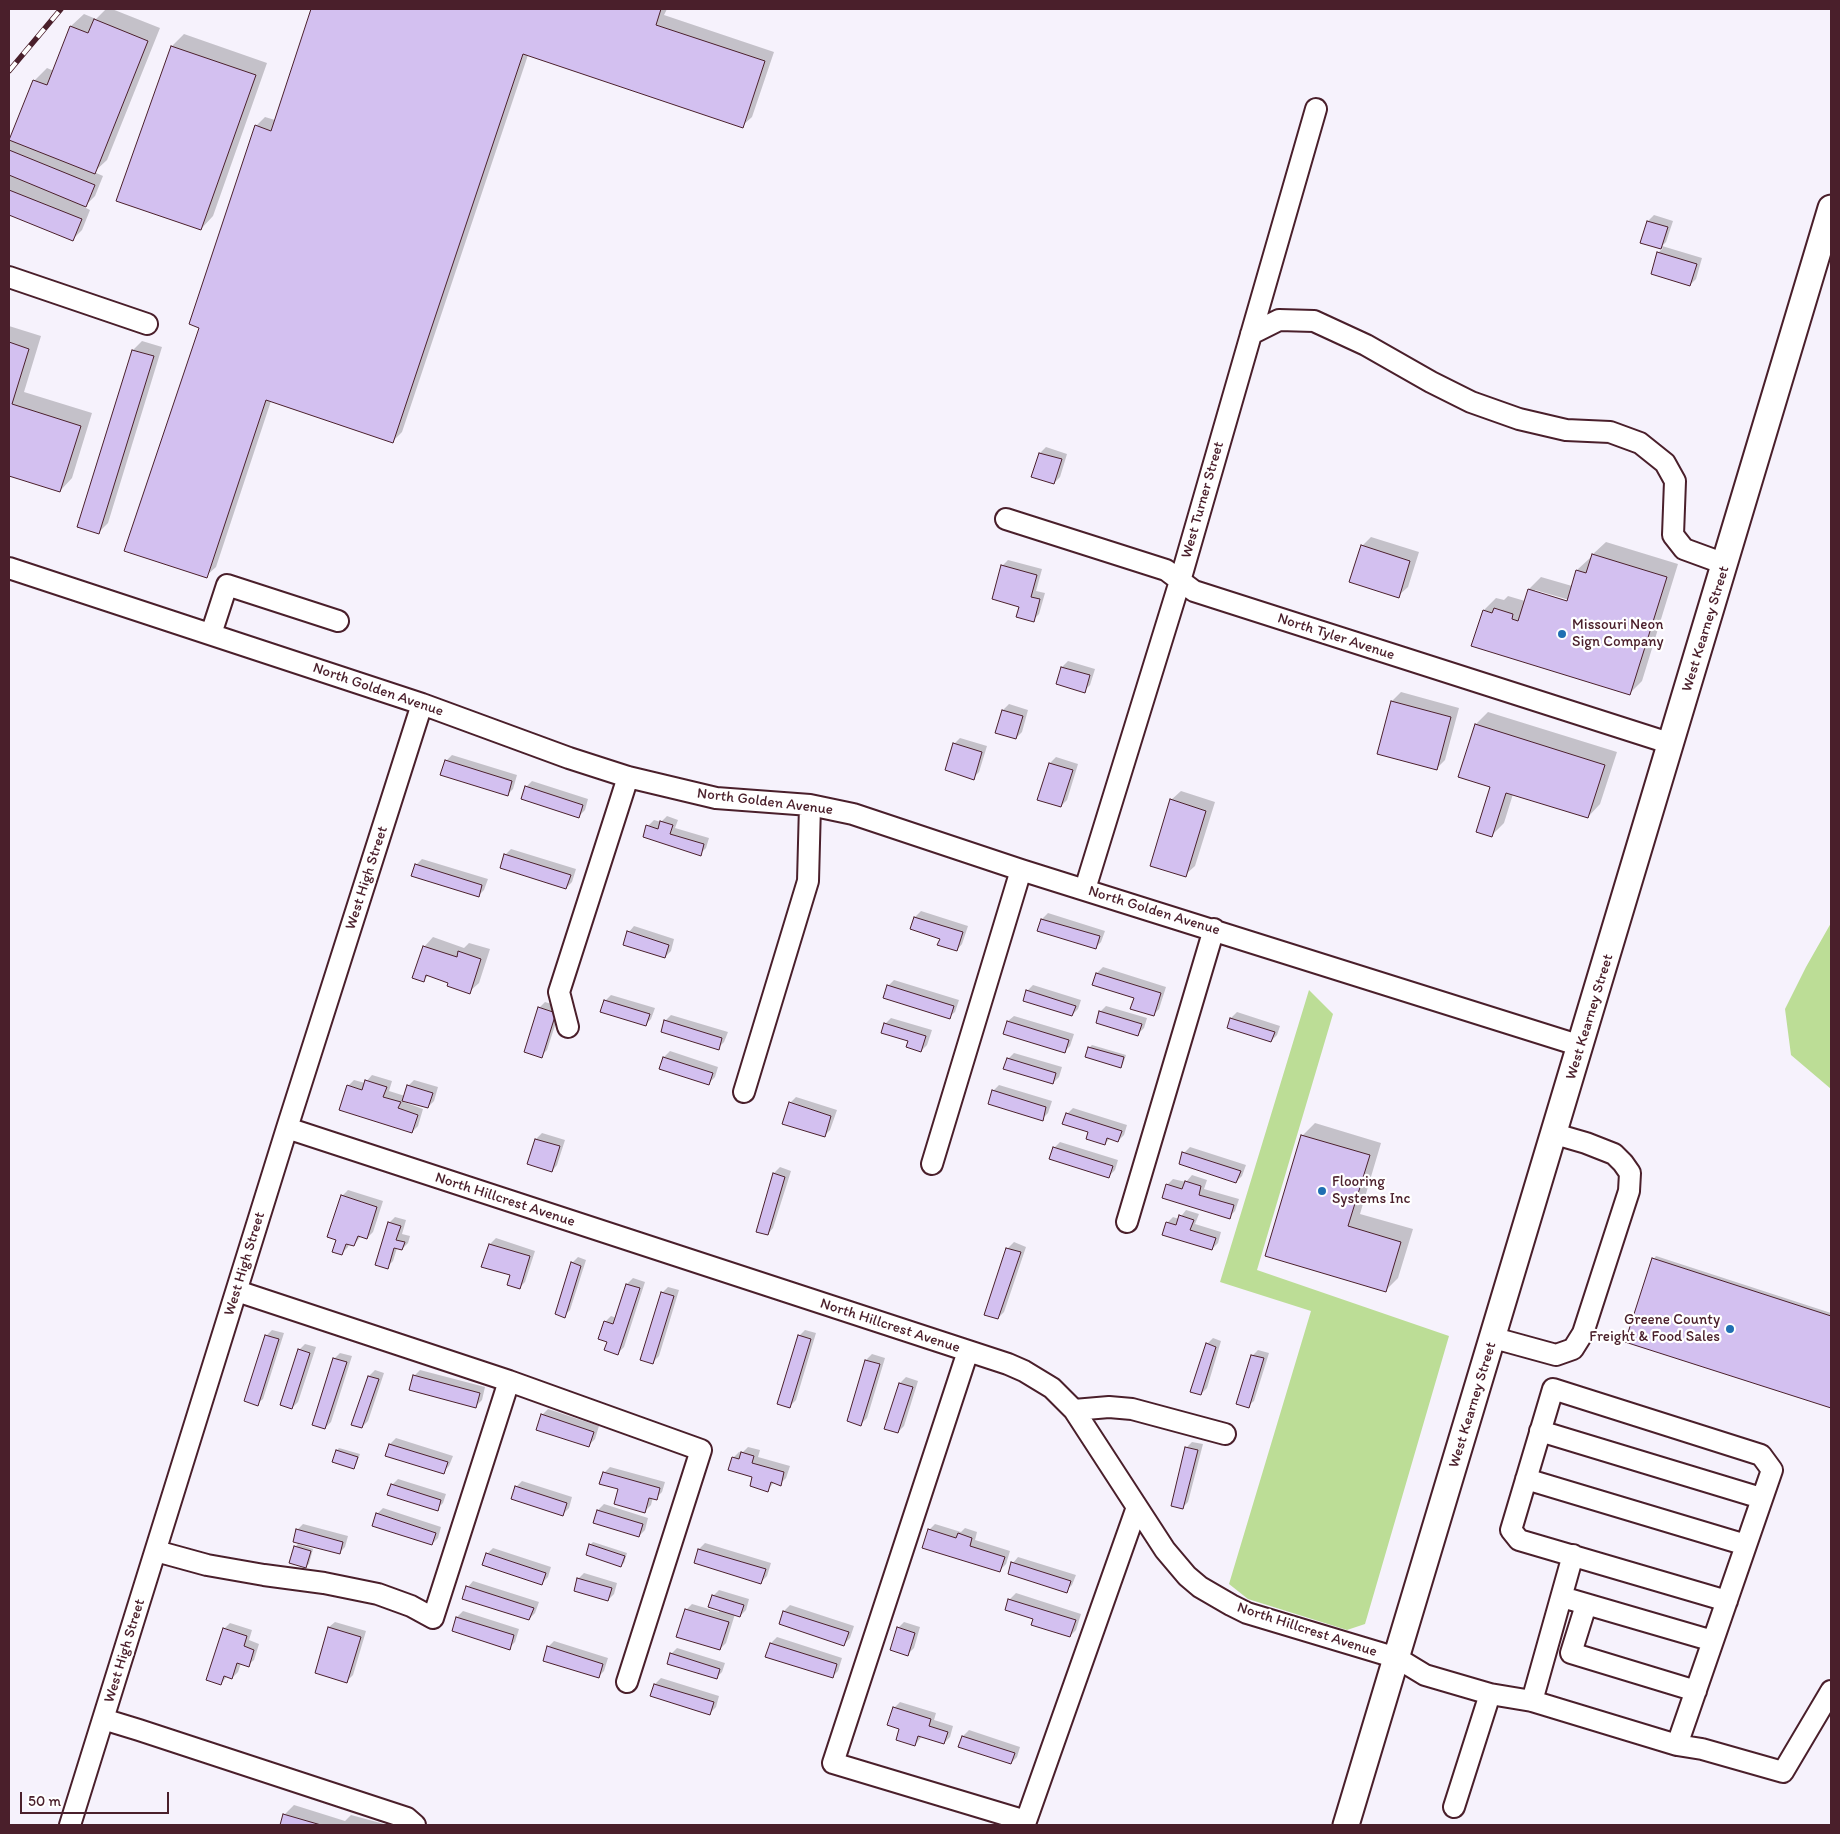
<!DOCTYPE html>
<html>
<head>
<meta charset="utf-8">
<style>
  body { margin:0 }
  #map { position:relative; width:1840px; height:1834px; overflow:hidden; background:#f6f2fc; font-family:Itim,sans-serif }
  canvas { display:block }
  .frame { position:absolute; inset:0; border:10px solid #4a1f2b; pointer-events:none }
  .scale { position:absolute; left:20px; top:1792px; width:149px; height:22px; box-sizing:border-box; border:2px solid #4a1f2b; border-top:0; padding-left:6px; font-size:15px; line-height:18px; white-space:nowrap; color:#4a1f2b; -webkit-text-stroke:4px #fff; paint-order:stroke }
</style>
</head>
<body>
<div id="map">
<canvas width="1840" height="1834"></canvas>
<div class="frame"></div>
<div class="scale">50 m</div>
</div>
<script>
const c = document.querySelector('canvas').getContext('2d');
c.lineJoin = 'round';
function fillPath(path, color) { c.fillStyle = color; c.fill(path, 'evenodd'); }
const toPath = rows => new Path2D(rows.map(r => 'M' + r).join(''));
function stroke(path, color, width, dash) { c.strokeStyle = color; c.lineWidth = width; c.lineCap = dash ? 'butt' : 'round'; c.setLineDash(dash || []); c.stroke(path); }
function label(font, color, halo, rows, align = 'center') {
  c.font = font + ' Itim,sans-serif'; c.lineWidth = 4.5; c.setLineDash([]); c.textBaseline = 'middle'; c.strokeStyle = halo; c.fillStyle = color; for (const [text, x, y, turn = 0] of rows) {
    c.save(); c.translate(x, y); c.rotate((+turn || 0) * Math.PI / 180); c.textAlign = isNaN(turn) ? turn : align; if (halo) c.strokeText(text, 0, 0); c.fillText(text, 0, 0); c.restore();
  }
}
fillPath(toPath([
  [1831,923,1831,1089,1791,1055,1785,1009,1806,967],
  [1309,990,1333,1014,1257,1270,1449,1336,1365,1624,1347,1630,1248,1599,1229,1584,1311,1311,1220,1282]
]), '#bcdd96');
fillPath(toPath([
  [106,9,112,9,160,28,107,160,94,172,103,176,95,196,84,207,90,210,82,230,73,239,9,213,9,137,11,138,34,81,47,68,54,71,71,26,84,14,96,19],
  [313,9,667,9,664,15,774,52,752,117,742,126,528,55,402,432,393,441,271,401,216,567,206,576,201,327,256,126,265,117,275,120],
  [184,34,267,63,213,216,201,229,118,200,172,46],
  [1654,215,1673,221,1666,242,1662,246,1702,258,1696,279,1690,285,1658,253,1663,248,1642,242,1648,221],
  [9,326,41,336,24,392,92,413,72,478,60,491,9,475],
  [142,341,162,347,108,523,99,532,79,526,133,350],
  [1046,447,1067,454,1060,477,1054,483,1033,476,1040,453],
  [1371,537,1419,552,1408,587,1398,596,1362,546],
  [1606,542,1678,564,1642,681,1630,693,1484,610,1496,598,1504,600,1508,596,1525,601,1529,589,1541,577,1572,586,1577,570,1590,558,1592,558,1593,554],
  [1535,590,1573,601,1572,604,1535,592],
  [1008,560,1042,569,1036,591,1045,593,1039,614,1033,620,1020,606,1002,566],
  [1068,661,1095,669,1090,685,1084,691,1062,667],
  [1401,692,1459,708,1445,760,1436,769,1392,701],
  [1009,704,1028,710,1022,732,1016,738,1003,710],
  [1488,712,1617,752,1600,804,1588,817,1513,794,1504,823,1492,835,1491,786,1476,724],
  [960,738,987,746,979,772,973,778,954,744],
  [452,755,517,775,513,789,507,795,446,761],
  [1056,757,1078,764,1067,800,1061,806,1050,763],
  [532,781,588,799,585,810,579,816,526,787],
  [1181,791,1215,802,1195,866,1185,875,1171,800],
  [667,816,678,820,675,828,709,838,706,848,700,854,648,826,654,820,661,822],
  [511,849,576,869,572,882,566,888,505,855],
  [422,859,488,879,484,890,478,896,416,865],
  [921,911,968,926,962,944,957,950,941,938,912,928,915,917],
  [1048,913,1105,931,1101,942,1095,948,1039,931,1042,919],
  [634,926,674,939,671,951,665,957,629,932],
  [433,937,464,948,469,943,490,949,479,983,469,992,449,982,429,975,423,980,424,947],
  [1103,967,1166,987,1159,1009,1153,1015,1135,997,1097,973],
  [894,980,959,1000,955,1012,949,1017,888,986],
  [1033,985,1081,1000,1078,1009,1072,1015,1027,991],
  [611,995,655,1008,651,1019,645,1025,605,1001],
  [545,1002,561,1007,547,1050,541,1056,539,1008],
  [1106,1006,1147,1018,1144,1028,1138,1034,1100,1012],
  [1237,1012,1280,1026,1277,1035,1271,1041,1231,1018],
  [671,1015,728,1032,724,1042,718,1048,665,1021],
  [1014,1016,1074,1034,1070,1046,1064,1052,1008,1021],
  [891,1018,932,1030,927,1045,921,1051,909,1040,885,1024],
  [1092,1045,1126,1055,1123,1064,1121,1067,1087,1057,1090,1047],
  [670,1051,718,1067,715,1077,709,1083,664,1057],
  [1014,1053,1062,1067,1059,1077,1053,1083,1008,1059],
  [372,1075,392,1081,389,1091,405,1096,408,1086,414,1080,438,1087,434,1101,428,1107,405,1100,404,1102,423,1109,418,1126,412,1132,348,1086,354,1080,365,1083],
  [999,1085,1052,1101,1048,1113,1042,1119,993,1091],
  [796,1097,837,1110,830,1130,824,1136,790,1103],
  [1073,1108,1127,1125,1124,1135,1118,1141,1110,1138,1105,1144,1067,1114],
  [1315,1123,1381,1143,1360,1214,1413,1229,1398,1278,1386,1290,1267,1255,1302,1136],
  [542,1133,565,1140,557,1165,552,1171,529,1163,536,1139],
  [1060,1142,1118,1160,1115,1170,1109,1176,1054,1148],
  [1190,1147,1246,1165,1242,1176,1236,1182,1184,1153],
  [780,1167,791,1171,773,1228,768,1234,757,1231,774,1173],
  [1192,1175,1207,1180,1204,1189,1239,1199,1235,1211,1229,1217,1167,1185,1173,1179,1186,1182],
  [348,1190,383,1201,373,1232,367,1238,361,1236,354,1245,349,1243,348,1247,342,1253,337,1239,342,1196],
  [1186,1210,1199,1214,1195,1224,1221,1232,1218,1243,1212,1249,1167,1223,1173,1217,1179,1219],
  [395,1217,406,1220,402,1234,410,1236,408,1243,402,1249,397,1248,393,1261,387,1267,389,1223],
  [496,1238,535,1251,525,1282,519,1288,511,1275,483,1266,490,1244],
  [1014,1242,1026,1247,1004,1312,998,1318,986,1314,1008,1248],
  [1656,1256,1831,1313,1831,1407,1627,1341,1654,1259],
  [578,1257,586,1260,570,1310,564,1316,572,1263],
  [633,1278,645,1282,624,1347,618,1353,608,1342,605,1322,611,1316,617,1318,627,1284],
  [668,1287,679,1290,659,1356,653,1362,662,1293],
  [272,1330,284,1333,263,1399,257,1404,266,1336],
  [805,1330,816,1333,796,1400,790,1406,799,1336],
  [1213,1338,1221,1341,1207,1388,1201,1394,1207,1344],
  [305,1344,316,1347,298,1402,292,1408,299,1350],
  [1258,1350,1269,1353,1254,1401,1248,1406,1252,1356],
  [340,1353,352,1356,331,1422,325,1428,334,1359],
  [872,1354,885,1358,867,1418,861,1424,866,1360],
  [375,1370,384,1373,368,1421,362,1427,353,1424,369,1376],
  [420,1370,485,1387,482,1400,476,1406,414,1376],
  [906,1377,918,1381,904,1426,898,1432,886,1428,900,1383],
  [548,1409,599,1426,595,1439,589,1445,542,1415],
  [396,1438,453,1456,449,1466,443,1472,387,1455,390,1444],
  [1192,1442,1203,1444,1188,1502,1182,1508,1186,1448],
  [748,1447,760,1450,758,1457,790,1466,786,1478,780,1484,774,1482,768,1490,733,1458,739,1452,742,1453],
  [339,1448,360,1454,356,1465,354,1467,337,1450],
  [610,1467,665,1482,662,1492,656,1498,653,1497,651,1505,645,1511,604,1473],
  [398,1479,446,1494,443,1503,437,1509,392,1485],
  [522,1481,572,1497,569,1508,563,1514,516,1487],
  [604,1504,648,1518,645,1530,639,1536,598,1510],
  [383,1508,441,1527,438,1538,432,1544,377,1514],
  [303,1524,348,1536,345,1547,339,1553,297,1530],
  [935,1524,961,1532,965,1528,977,1532,975,1540,1010,1551,1006,1564,1000,1570,929,1530],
  [593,1542,627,1553,624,1563,621,1565,590,1545],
  [705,1543,771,1563,767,1576,761,1582,699,1549],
  [298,1544,313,1549,309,1564,306,1566,295,1547],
  [493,1548,551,1567,548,1577,542,1583,487,1554],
  [1018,1557,1076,1575,1072,1585,1066,1591,1013,1563],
  [584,1573,617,1583,614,1594,608,1600,578,1579],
  [473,1581,539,1602,535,1613,529,1619,468,1587],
  [719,1590,749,1599,746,1610,740,1616,735,1614,726,1643,720,1649,686,1610,692,1604,719,1612,719,1610,713,1596],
  [1016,1593,1081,1614,1076,1630,1070,1636,1035,1618,1006,1609,1010,1599],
  [790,1605,854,1626,850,1638,844,1644,780,1623,784,1611],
  [463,1611,519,1629,515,1642,509,1648,453,1630,457,1617],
  [335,1622,366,1631,353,1675,347,1681,329,1627],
  [904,1622,920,1627,914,1648,908,1654,898,1628],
  [230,1623,252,1630,249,1640,259,1644,254,1660,248,1665,241,1663,238,1672,232,1678,227,1676,221,1684,224,1629],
  [777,1637,842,1658,838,1671,832,1677,767,1656,771,1643],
  [554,1641,608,1658,604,1671,598,1677,548,1647],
  [677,1648,725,1663,722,1672,716,1678,671,1654],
  [661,1678,719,1696,716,1707,710,1713,655,1684],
  [900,1702,936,1713,934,1720,953,1726,950,1737,944,1743,922,1736,915,1745,900,1728,894,1708],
  [969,1730,1020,1747,1017,1757,1011,1763,960,1746,963,1736],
  [294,1805,345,1821,351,1815,388,1825,281,1825,284,1815]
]), '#0003');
const building = toPath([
  [311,9,661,9,656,25,765,61,743,128,523,54,393,443,266,400,207,578,124,551,199,328,189,324,255,125,271,131,311,9],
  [94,19,148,41,95,174,9,140,33,80,47,85,70,26,88,33,94,19],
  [171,46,256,75,201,230,116,201,171,46],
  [9,150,95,185,86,207,9,175,9,150],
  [9,190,82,219,73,241,9,215,9,190],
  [1647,221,1668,227,1661,249,1640,243,1647,221],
  [1657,252,1697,264,1690,286,1651,274,1657,252],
  [9,342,29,349,12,404,81,426,60,492,9,476,9,342],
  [132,350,154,356,99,534,77,527,132,350],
  [1039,453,1062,459,1054,484,1031,477,1039,453],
  [1361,545,1410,561,1399,598,1349,582,1361,545],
  [1592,554,1667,577,1630,695,1471,646,1483,610,1492,613,1494,608,1513,614,1512,619,1518,621,1528,589,1567,601,1576,570,1586,573,1592,554],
  [1001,565,1037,575,1031,597,1040,599,1034,622,1016,617,1019,607,992,599,1001,565],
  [1061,667,1090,675,1085,693,1056,684,1061,667],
  [1391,701,1451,717,1437,770,1377,754,1391,701],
  [1002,710,1023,716,1016,739,995,733,1002,710],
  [1475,724,1605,765,1588,818,1506,793,1492,837,1476,832,1490,787,1458,777,1475,724],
  [953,743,982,752,974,780,945,770,953,743],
  [445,760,512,781,508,796,440,775,445,760],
  [1049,763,1073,770,1061,807,1037,800,1049,763],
  [525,786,583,805,579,818,521,799,525,786],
  [1170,799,1206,811,1186,877,1150,866,1170,799],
  [660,821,673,825,670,834,704,844,701,856,643,837,646,825,658,829,660,821],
  [504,854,571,875,566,889,500,868,504,854],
  [415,864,482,885,479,897,411,876,415,864],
  [914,917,963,932,957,951,937,945,940,939,910,929,914,917],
  [1041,919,1100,936,1096,949,1037,931,1041,919],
  [627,931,669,945,665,958,623,945,627,931],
  [423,946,457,957,458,951,481,959,470,994,447,986,448,983,426,975,424,982,412,978,423,946],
  [1096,973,1161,993,1154,1016,1130,1009,1134,998,1092,985,1096,973],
  [887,985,954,1006,950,1019,883,998,887,985],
  [1026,990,1076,1006,1072,1016,1023,1001,1026,990],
  [604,1000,650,1014,646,1026,600,1012,604,1000],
  [538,1007,556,1013,542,1058,524,1052,538,1007],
  [1099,1011,1142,1024,1138,1036,1096,1023,1099,1011],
  [1230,1018,1275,1032,1271,1042,1227,1028,1230,1018],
  [664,1020,722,1038,719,1050,661,1032,664,1020],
  [1007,1021,1069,1040,1065,1053,1003,1034,1007,1021],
  [884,1023,926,1036,921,1052,906,1047,908,1041,881,1033,884,1023],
  [1088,1047,1124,1057,1121,1068,1085,1057,1088,1047],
  [663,1057,713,1073,709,1085,659,1069,663,1057],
  [1007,1058,1056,1073,1053,1084,1003,1069,1007,1058],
  [365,1080,387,1087,383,1097,401,1102,398,1108,418,1115,412,1133,339,1110,347,1085,362,1090,365,1080],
  [407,1085,433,1093,428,1108,402,1101,407,1085],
  [992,1090,1046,1107,1043,1121,988,1104,992,1090],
  [789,1102,831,1116,825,1137,782,1124,789,1102],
  [1066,1113,1122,1131,1118,1142,1107,1138,1105,1145,1086,1139,1088,1132,1062,1124,1066,1113],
  [1301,1135,1370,1155,1348,1226,1401,1242,1386,1292,1265,1256,1301,1135],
  [535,1139,560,1146,552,1172,527,1164,535,1139],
  [1053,1147,1113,1166,1109,1178,1049,1159,1053,1147],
  [1182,1152,1241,1171,1236,1183,1179,1164,1182,1152],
  [773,1173,785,1177,768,1235,756,1232,773,1173],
  [1185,1181,1201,1186,1199,1195,1234,1205,1230,1219,1162,1198,1166,1184,1182,1189,1185,1181],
  [341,1195,377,1207,367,1239,358,1236,354,1246,346,1244,342,1255,332,1252,336,1240,327,1237,341,1195],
  [1179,1215,1194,1220,1190,1230,1216,1238,1212,1250,1162,1235,1166,1222,1176,1225,1179,1215],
  [388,1222,401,1226,396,1240,405,1242,402,1250,394,1248,388,1269,375,1265,388,1222],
  [489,1244,530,1256,520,1289,507,1285,510,1275,481,1267,489,1244],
  [1006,1248,1021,1252,998,1319,984,1315,1006,1248],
  [1652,1258,1831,1316,1831,1408,1625,1342,1652,1258],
  [571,1262,581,1266,565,1318,555,1314,571,1262],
  [626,1284,640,1288,618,1355,604,1350,607,1342,598,1339,604,1321,613,1324,626,1284],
  [661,1292,674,1296,653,1364,640,1360,661,1292],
  [265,1335,279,1339,258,1406,244,1401,265,1335],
  [798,1335,811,1339,790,1408,777,1404,798,1335],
  [1206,1343,1216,1347,1201,1395,1190,1392,1206,1343],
  [298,1349,310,1353,292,1409,280,1405,298,1349],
  [1251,1355,1264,1358,1249,1408,1236,1404,1251,1355],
  [333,1358,347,1362,325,1429,312,1425,333,1358],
  [865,1360,880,1364,861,1426,847,1421,865,1360],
  [413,1375,480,1393,476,1408,409,1390,413,1375],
  [368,1376,379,1379,362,1428,351,1425,368,1376],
  [899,1383,913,1387,898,1433,884,1429,899,1383],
  [541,1414,594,1432,589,1447,536,1430,541,1414],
  [389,1444,448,1462,444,1474,385,1456,389,1444],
  [1185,1447,1198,1450,1183,1509,1171,1506,1185,1447],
  [336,1450,358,1457,354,1469,332,1462,336,1450],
  [741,1452,754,1456,752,1463,784,1472,781,1486,771,1482,768,1492,750,1486,752,1477,728,1470,732,1457,739,1459,741,1452],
  [603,1472,660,1488,657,1500,649,1498,645,1513,614,1504,618,1489,599,1484,603,1472],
  [391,1484,441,1500,438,1511,387,1495,391,1484],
  [515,1486,567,1503,563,1516,511,1499,515,1486],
  [597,1510,643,1524,639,1537,593,1523,597,1510],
  [376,1513,436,1533,432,1545,372,1526,376,1513],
  [296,1529,343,1542,340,1554,293,1542,296,1529],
  [928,1529,956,1538,958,1533,972,1538,970,1546,1005,1557,1000,1572,922,1548,928,1529],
  [589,1544,625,1556,621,1567,586,1555,589,1544],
  [294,1546,311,1551,306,1568,289,1563,294,1546],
  [698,1549,766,1569,761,1584,694,1563,698,1549],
  [486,1553,546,1573,542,1585,482,1565,486,1553],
  [1011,1562,1071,1581,1067,1593,1008,1574,1011,1562],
  [577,1578,612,1588,608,1601,574,1591,577,1578],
  [466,1586,534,1608,529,1620,462,1599,466,1586],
  [712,1595,744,1605,740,1617,708,1607,712,1595],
  [1008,1599,1076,1620,1070,1637,1031,1625,1033,1619,1005,1610,1008,1599],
  [685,1609,729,1622,720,1650,676,1637,685,1609],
  [783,1611,849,1632,844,1646,779,1624,783,1611],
  [456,1617,514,1635,510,1650,452,1631,456,1617],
  [328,1627,361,1637,347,1683,315,1673,328,1627],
  [897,1627,915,1633,908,1656,890,1650,897,1627],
  [223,1628,247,1636,244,1646,254,1650,249,1667,237,1663,232,1679,224,1676,221,1685,206,1680,223,1628],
  [770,1643,837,1664,833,1678,765,1657,770,1643],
  [547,1646,603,1664,599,1678,543,1661,547,1646],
  [670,1653,720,1669,717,1679,667,1664,670,1653],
  [654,1684,714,1702,710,1715,650,1696,654,1684],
  [893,1707,931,1719,929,1726,948,1732,944,1744,918,1736,915,1746,896,1740,899,1729,887,1725,893,1707],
  [962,1736,1015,1753,1011,1764,958,1747,962,1736],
  [283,1814,321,1825,280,1825,283,1814]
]);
fillPath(building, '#d3c0f0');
stroke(building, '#4a1f2b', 1);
const minor = toPath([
  [9,277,147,324],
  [1251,334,1279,320,1314,321,1366,345,1431,382,1471,402,1519,419,1566,430,1610,432,1640,443,1665,463,1675,481,1673,535,1684,549,1725,564],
  [1006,519,1166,570,1194,591,1672,744],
  [9,568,422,704,569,758,628,777,716,798,810,805,853,814,1021,870,1581,1046],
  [211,634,227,585,338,621],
  [1085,889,1180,581,1316,109],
  [568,1027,559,992,628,777],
  [744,1092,808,881,810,805],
  [287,1128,1008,1364,1024,1371,1052,1388,1074,1410,1165,1550,1187,1576,1200,1587,1231,1605,1247,1613,1397,1658,1425,1675,1490,1694,1532,1701,1677,1745,1772,1470,1761,1455,1553,1389,1511,1530,1519,1540,1727,1601],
  [932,1164,1021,870],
  [1127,1222,1214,929],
  [237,1291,509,1381,701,1450,627,1682],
  [1494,1338,1556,1355,1573,1349,1583,1333,1629,1191,1630,1173,1623,1163,1614,1154,1586,1143,1555,1134],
  [968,1351,833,1763,1026,1821,1137,1507],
  [1074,1410,1109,1407,1132,1409,1225,1434],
  [1540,1431,1761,1498],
  [1526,1479,1746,1545],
  [156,1551,207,1565,264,1575,324,1583,378,1594,411,1606,433,1618,509,1381],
  [1562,1597,1713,1641],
  [1586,1605,1571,1653,1696,1691],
  [1532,1701,1573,1555],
  [103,1719,139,1730,407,1818,415,1825],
  [1677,1745,1702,1749,1783,1772,1831,1691],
  [1454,1807,1490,1694],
  [70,1825,287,1128,422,704]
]);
const major = toPath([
  [1346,1825,1831,208]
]);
stroke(minor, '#4a1f2b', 24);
stroke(major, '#4a1f2b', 29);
stroke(minor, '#fff', 20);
stroke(major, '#fff', 25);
const rail = toPath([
  [9,71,61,9]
]);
stroke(rail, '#4a1f2b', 5.5);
stroke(rail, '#fff', 4, [11]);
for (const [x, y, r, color] of [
  [1562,634,5,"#1f6fb2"],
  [1322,1191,5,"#1f6fb2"],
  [1730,1329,5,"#1f6fb2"]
]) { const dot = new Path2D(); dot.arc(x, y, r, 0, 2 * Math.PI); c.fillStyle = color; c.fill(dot); stroke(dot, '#fff', 2); }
label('15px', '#4a1f2b', '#fff', [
  ["West Turner Street",1203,500,-74],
  ["West Kearney Street",1706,629,-73],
  ["North Tyler Avenue",1336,637,18],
  ["North Golden Avenue",378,690,19],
  ["North Golden Avenue",765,802,7],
  ["West High Street",367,878,-72],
  ["North Golden Avenue",1154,911,17],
  ["West Kearney Street",1590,1017,-73],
  ["North Hillcrest Avenue",505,1200,18],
  ["West High Street",245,1264,-73],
  ["North Hillcrest Avenue",890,1326,18],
  ["West Kearney Street",1473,1405,-73],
  ["North Hillcrest Avenue",1307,1630,18],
  ["West High Street",125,1651,-73]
]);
label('15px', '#4a1f2b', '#fff', [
  ["Missouri Neon",1572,625],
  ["Sign Company",1572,642],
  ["Flooring",1332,1182],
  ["Systems Inc",1332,1199],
  ["Greene County",1720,1320,"right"],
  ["Freight & Food Sales",1720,1337,"right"]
], 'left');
</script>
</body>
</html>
